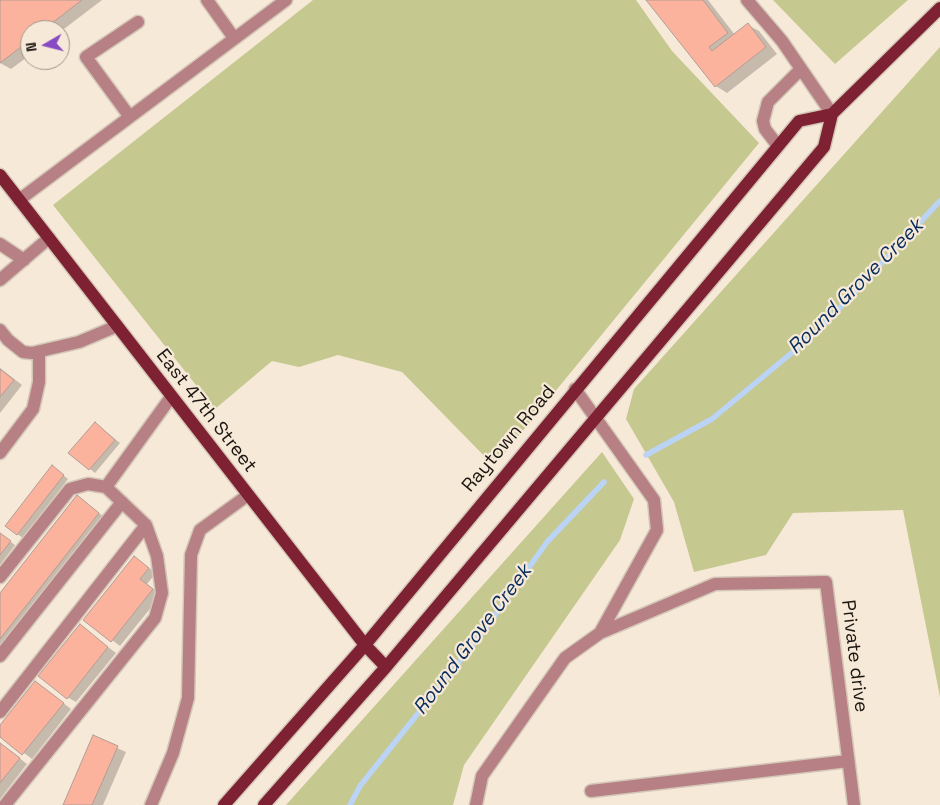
<!DOCTYPE html>
<html>
<head>
<meta charset="utf-8">
<style>
  body { margin:0 }
  #map { position:relative; width:940px; height:805px; overflow:hidden; background:#f7e9d8; font-family:"Space Grotesk",sans-serif }
  canvas { display:block }
  .north { position:absolute; left:20px; top:20px; width:50px; height:50px; box-sizing:border-box; background:#f7e9d8; border:1px solid #9f9588; border-radius:50%; rotate:262deg; font-size:14px; font-weight:700; line-height:20px; text-align:center; color:#1c1711 }
  .north::after { content:''; display:block; margin:auto; width:18px; height:22px; background:#874cc3; clip-path:polygon(50% 0,100% 100%,50% 72%,0 100%) }
</style>
</head>
<body>
<div id="map">
<canvas width="940" height="805"></canvas>
<div class="north">N</div>
</div>
<script>
const c = document.querySelector('canvas').getContext('2d');
c.lineJoin = 'round';
function fillPath(path, color) { c.fillStyle = color; c.fill(path, 'evenodd'); }
const toPath = rows => new Path2D(rows.map(r => 'M' + r).join(''));
function stroke(path, color, width, dash) { c.strokeStyle = color; c.lineWidth = width; c.lineCap = dash ? 'butt' : 'round'; c.setLineDash(dash || []); c.stroke(path); }
function label(font, color, halo, rows, align = 'center') {
  c.font = font + ' "Space Grotesk",sans-serif'; c.lineWidth = 4.5; c.setLineDash([]); c.textBaseline = 'middle'; c.strokeStyle = halo; c.fillStyle = color; for (const [text, x, y, turn = 0] of rows) {
    c.save(); c.translate(x, y); c.rotate((+turn || 0) * Math.PI / 180); c.textAlign = isNaN(turn) ? turn : align; if (halo) c.strokeText(text, 0, 0); c.fillText(text, 0, 0); c.restore();
  }
}
fillPath(toPath([
  [313,0,636,0,672,51,759,143,494,466,402,372,338,355,299,367,272,361,215,409,53,205],
  [773,0,908,0,835,64],
  [940,47,940,697,903,510,793,513,766,555,694,572,674,502,626,419,634,389],
  [602,452,634,499,620,540,464,765,453,805,286,805]
]), '#c5c88f');
fillPath(toPath([
  [0,0,102,0,60,32,60,30,30,30,30,55,11,69,0,63],
  [648,0,708,0,735,35,748,25,759,31,777,54,727,93,716,86],
  [0,368,22,385,0,413],
  [95,423,120,443,95,473,70,453],
  [57,470,68,479,23,538,17,534],
  [77,497,107,519,0,654,0,595],
  [0,534,15,545,0,565],
  [134,557,156,573,147,584,161,595,120,646,85,620],
  [80,626,116,653,76,702,67,697],
  [36,682,71,709,32,759,0,735,0,727],
  [0,743,27,764,0,799],
  [117,748,126,752,103,805,64,805]
]), '#0003');
stroke(toPath([
  [646,455,712,419,818,331,940,201],
  [350,805,360,786,483,632,547,542,604,482]
]), '#bbd3f5', 5.5);
const building = toPath([
  [0,0,82,0,43,30,30,30,30,40,0,63,0,0],
  [646,0,703,0,728,33,709,47,712,51,748,23,766,47,715,87,646,0],
  [0,369,14,380,0,397,0,369],
  [95,422,115,440,89,470,68,453,95,422],
  [52,465,64,475,17,535,5,526,52,465],
  [77,495,99,513,0,639,0,593,77,495],
  [0,533,11,541,0,555,0,533],
  [134,556,149,568,140,579,153,589,111,642,83,620,134,556],
  [80,624,108,647,67,699,38,676,80,624],
  [35,681,64,703,22,755,0,737,0,725,35,681],
  [93,735,118,746,92,805,63,805,93,735],
  [0,743,20,758,0,783,0,743]
]);
fillPath(building, '#fbb39d');
stroke(building, '#b29c96', 1);
const minor = toPath([
  [207,0,234,38],
  [747,0,782,41,832,114],
  [130,117,86,57,138,22],
  [778,146,765,129,763,121,768,102,801,69],
  [19,200,286,0],
  [0,244,24,260],
  [0,280,49,238],
  [0,330,8,340,23,352,32,353,79,342,117,326],
  [0,453,33,409,39,382,39,352],
  [0,577,70,489,88,484,106,487],
  [600,633,715,584,826,582,854,805],
  [0,656,122,502],
  [0,712,146,525],
  [591,791,848,761],
  [5,805,155,618,162,593,157,556,146,525,106,487,171,397],
  [151,805,173,753,188,698,191,555,200,530,248,495],
  [476,805,482,776,565,658,600,633,657,530,654,500,575,389]
]);
const major = toPath([
  [0,175,365,645,386,667],
  [224,805,365,645,799,121,832,114],
  [264,805,386,667,824,147,832,114,940,8]
]);
stroke(minor, '#d4c7b8', 15);
stroke(major, '#d4c7b8', 15);
stroke(minor, '#b68084', 12);
stroke(major, '#7e2132', 12);
label('19px', '#1c1711', '#f7e9d8', [
  ["East 47th Street",206,411,52],
  ["Raytown Road",509,439,-50],
  ["Private drive",854,656,83]
]);
label('italic 20px', '#072c5c', '#f7e9d8', [
  ["Round Grove Creek",856,287,-45],
  ["Round Grove Creek",473,640,-53]
]);
</script>
</body>
</html>
